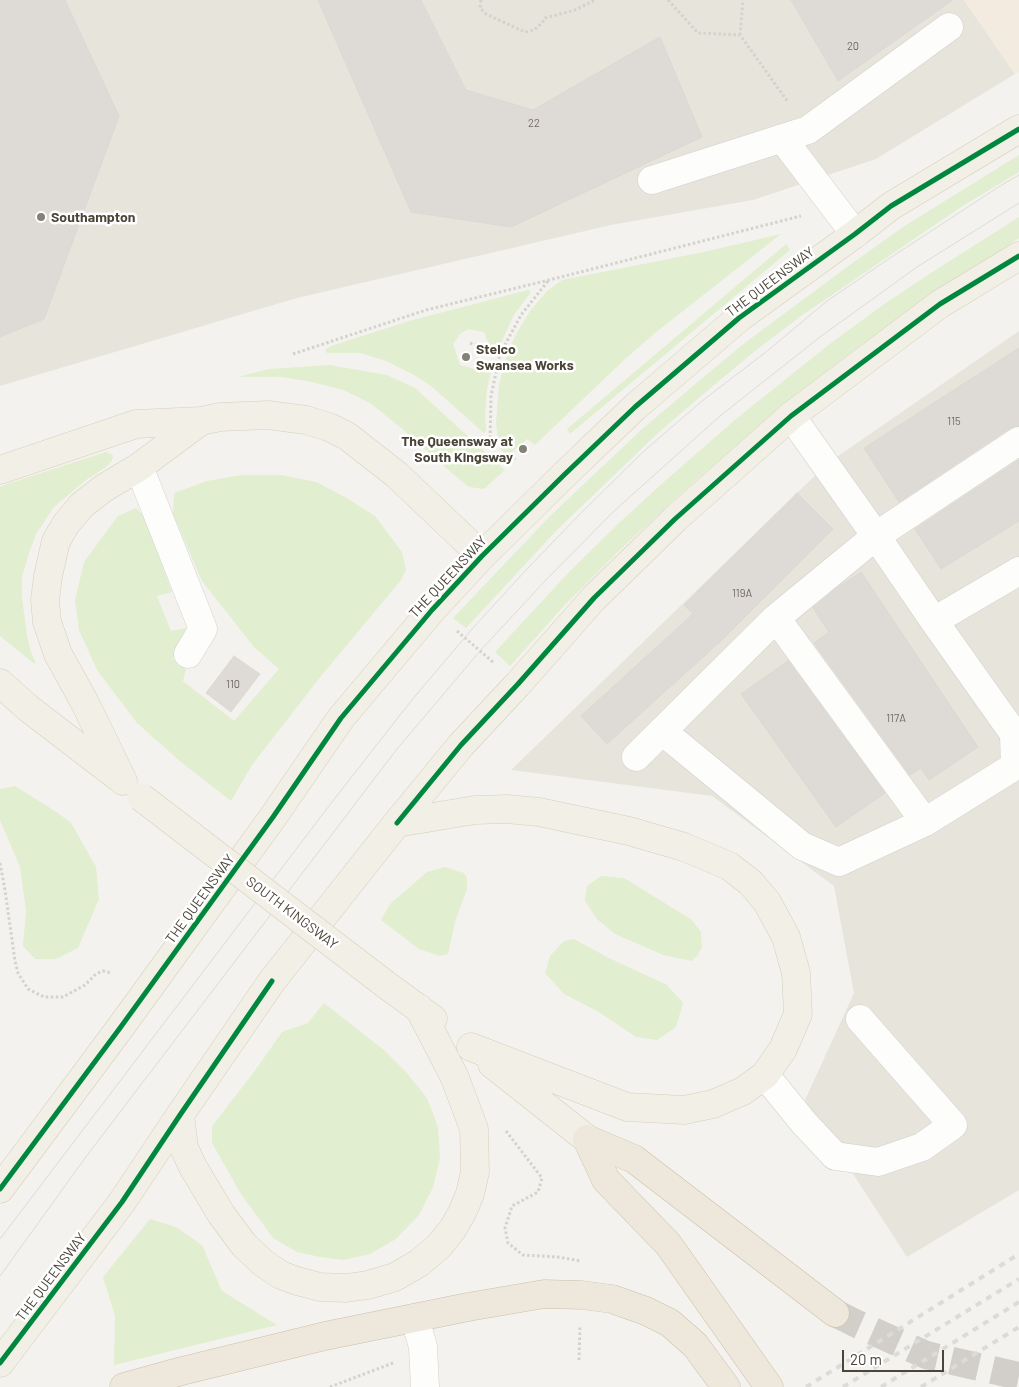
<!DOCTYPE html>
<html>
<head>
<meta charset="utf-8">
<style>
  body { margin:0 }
  #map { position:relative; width:1019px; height:1387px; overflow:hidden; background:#f4f2ee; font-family:Barlow,sans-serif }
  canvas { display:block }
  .scale { position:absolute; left:842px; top:1350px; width:102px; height:22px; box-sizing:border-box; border:2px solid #4b4439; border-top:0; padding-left:6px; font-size:15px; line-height:18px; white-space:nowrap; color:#4b4439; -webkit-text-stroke:4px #fff; paint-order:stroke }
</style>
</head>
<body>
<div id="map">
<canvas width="1019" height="1387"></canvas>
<div class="scale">20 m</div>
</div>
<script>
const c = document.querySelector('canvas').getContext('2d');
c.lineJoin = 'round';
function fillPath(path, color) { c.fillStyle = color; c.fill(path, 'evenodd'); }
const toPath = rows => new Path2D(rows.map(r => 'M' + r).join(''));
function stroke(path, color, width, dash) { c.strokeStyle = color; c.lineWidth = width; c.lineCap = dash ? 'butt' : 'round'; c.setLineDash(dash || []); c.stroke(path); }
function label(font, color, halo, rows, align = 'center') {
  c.font = font + ' Barlow,sans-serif'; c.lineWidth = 5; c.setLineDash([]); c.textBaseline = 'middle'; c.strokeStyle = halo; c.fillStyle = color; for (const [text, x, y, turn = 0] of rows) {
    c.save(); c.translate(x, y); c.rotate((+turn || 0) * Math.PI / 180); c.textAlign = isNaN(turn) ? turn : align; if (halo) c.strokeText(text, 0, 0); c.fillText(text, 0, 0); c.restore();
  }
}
fillPath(toPath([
  [0,0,964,0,1015,74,876,159,753,200,611,225,297,298,0,386],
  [1019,331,1019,1190,907,1257,805,1100,854,993,834,886,712,796,511,770,828,463]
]), '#e7e4dc');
fillPath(toPath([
  [964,0,1019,0,1019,72,1015,74]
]), '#f3ebdf');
fillPath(toPath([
  [1019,155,1019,172,961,207,801,316,755,351,701,396,658,433,558,529,466,628,453,618,550,516,640,431,700,380,746,342,847,267,906,225],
  [1019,217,1019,238,861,345,781,406,677,497,623,547,564,606,510,666,495,652,570,571,618,524,666,480,736,419,831,343,883,305,934,271],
  [781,234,655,333,625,359,535,445,527,439,511,453,517,459,515,461,501,450,498,441,496,423,499,386,503,368,509,348,518,331,530,311,547,291,562,280,704,252],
  [786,244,790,250,570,434,567,429],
  [528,290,531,292,514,315,498,349,495,351,490,348,484,332,468,329,460,334,453,344,460,365,474,369,487,362,492,361,493,363,487,389,485,411,486,430,484,433,431,386,414,375,386,361,360,353,327,353,325,350,331,346,409,321],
  [329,365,387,375,415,388,505,470,484,489,469,487,453,474,400,427,370,403,343,390,312,382,282,377,238,377,269,369],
  [106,452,113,455,112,461,106,467,86,480,54,507,36,534,29,553,22,577,22,597,27,636,31,652,36,664,32,662,0,636,0,487,4,485],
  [241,475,281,475,316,482,345,497,375,516,402,552,406,570,401,580,321,676,252,765,231,801,181,762,137,723,97,670,79,630,75,600,84,562,118,516,136,508,145,517,172,592,157,596,171,631,186,628,173,659,186,669,183,681,234,721,279,669,254,647,202,581,173,514,174,493,207,481],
  [15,786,58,813,71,823,96,867,99,899,78,948,56,959,35,959,23,946,26,911,20,867,0,820,0,789],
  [445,867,464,873,467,878,467,889,455,922,448,954,439,956,419,949,381,920,390,904,427,872],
  [601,876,624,878,692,920,701,932,702,947,697,956,692,961,663,955,615,934,597,919,585,901,587,886],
  [574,939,607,957,667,985,683,1003,676,1027,657,1040,636,1037,599,1012,564,994,545,973,550,956,564,941],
  [324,1003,385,1051,406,1072,427,1098,438,1127,440,1158,433,1187,419,1215,396,1239,370,1254,343,1260,320,1257,297,1252,273,1238,241,1194,212,1143,212,1126,254,1072,282,1032,308,1023],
  [150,1219,176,1227,202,1245,222,1291,277,1325,114,1365,115,1316,103,1277]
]), '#e1eecf');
const building = toPath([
  [0,0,65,0,119,116,44,319,0,337,0,0],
  [318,0,421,0,466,90,533,110,660,37,702,137,511,227,411,212,318,0],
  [791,0,953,0,838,81,791,0],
  [1019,348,1019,426,1010,428,899,502,864,448,1019,348],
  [1019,460,1019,521,941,569,915,529,1019,460],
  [797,493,833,529,723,639,607,744,581,716,693,614,684,605,797,493],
  [861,572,978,747,929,780,921,768,910,775,814,643,829,632,813,608,837,588,861,572],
  [234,656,260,674,231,712,206,693,234,656],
  [788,661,885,793,836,827,741,694,788,661]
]);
fillPath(building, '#dedbd6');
stroke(building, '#dcd9d4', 1);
stroke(toPath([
  [835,1313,857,1324,926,1355,1019,1376]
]), '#d2cfca', 28, [28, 14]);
const minor = toPath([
  [782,138,855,234],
  [652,180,808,130,949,27],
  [139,467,203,629,188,654],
  [776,618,925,822],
  [934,621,1019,571],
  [662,731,802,846,839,862,925,822,1015,766,1014,734,934,621,876,536,791,416],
  [636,757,776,618,876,536,1019,441],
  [765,1075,804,1123,835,1156,878,1162,922,1147,953,1125,860,1019],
  [415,1318,423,1347,425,1387]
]);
const major = toPath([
  [0,470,136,424,201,421,220,417,268,415,306,420,329,427,347,436,397,475,482,556],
  [0,683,28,708,118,777],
  [123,781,85,703,58,654,47,622,45,600,48,576,56,541,66,524,82,505,104,488,139,467,201,421],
  [397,823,475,810,507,809,539,812,629,831,684,847,729,866,751,883,767,902,786,937,796,973,798,1014,783,1049,765,1075,743,1091,713,1104,684,1110,627,1107,471,1047],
  [385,984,433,1019],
  [492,1064,587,1139],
  [180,1115,184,1148,193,1167,221,1214,244,1245,263,1263,281,1275,297,1281,320,1287,346,1288,368,1285,395,1277,419,1263,438,1247,452,1230,462,1213,470,1194,475,1172,474,1129,455,1078,419,1008],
  [0,1189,120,1028,273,817,341,718,432,610,482,556,564,475,635,407,739,318,855,234,891,206,1019,129],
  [0,1363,122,1202,180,1115,272,981,397,823,461,745,518,684,594,598,675,519,791,416,940,304,1019,256]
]);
const highway = toPath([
  [587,1139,606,1180,668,1244,769,1387],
  [587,1139,634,1159,835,1313],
  [124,1387,182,1371,325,1336,468,1307,544,1294,582,1295,612,1299,646,1311,670,1323,695,1345,726,1387]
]);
stroke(minor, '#d2d0cb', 29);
stroke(major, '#d6cebb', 29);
stroke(highway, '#ccbfa9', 29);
stroke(toPath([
  [481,0,480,8,486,14,525,32,534,30,542,23,545,18,575,10,595,0],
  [668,0,698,33,740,35,788,102],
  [740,35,743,0],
  [470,343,500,354],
  [293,354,426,310,549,280,801,216],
  [490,443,491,396,500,354,521,315,548,281],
  [457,631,494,663],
  [0,863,5,890,15,961,18,973,28,989,44,997,63,997,85,985,96,974,103,971,112,973],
  [506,1131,542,1178,538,1192,512,1206,505,1228,508,1243,523,1255,558,1257,581,1261],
  [579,1360,580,1325],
  [330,1387,393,1363]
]), '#d3d2cc', 3, [2.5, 2.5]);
stroke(minor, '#fdfdfc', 28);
stroke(major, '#f2efe6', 28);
stroke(highway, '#ede8db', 28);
stroke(toPath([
  [0,1239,332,802,411,701,472,629,526,570,581,513,644,451,702,401,766,352,827,301,890,258,1000,186,1019,175],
  [0,1276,85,1158,397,749,480,651,545,581,613,512,720,416,820,337,917,267,1019,203]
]), '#dbdbda', 1);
stroke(toPath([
  [806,1387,1019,1254],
  [843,1387,1019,1279],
  [881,1387,1019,1302],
  [921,1387,1019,1327]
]), '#dbdbda', 4, [6, 6]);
const majorBridge = toPath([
  [141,797,385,984]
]);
stroke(majorBridge, '#d6cebb', 29, []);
stroke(majorBridge, '#f2efe6', 28);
stroke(toPath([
  [397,823,461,745,518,684,594,598,675,519,791,416,940,304,1019,256],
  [0,1189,120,1028,273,817,341,718,432,610,482,556,564,475,635,407,739,318,855,234,891,206,1019,129],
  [0,1363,122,1202,180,1115,272,981]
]), '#00873e', 5);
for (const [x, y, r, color] of [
  [41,217,5,"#868178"],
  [466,357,5,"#868178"],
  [523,449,5,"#868178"]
]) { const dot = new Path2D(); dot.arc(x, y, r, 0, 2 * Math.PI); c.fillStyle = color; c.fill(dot); stroke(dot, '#fff', 2); }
label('11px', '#706a61', null, [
  ["20",853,46],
  ["22",534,123],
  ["115",954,421],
  ["119A",742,593],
  ["110",233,684],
  ["117A",896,718]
]);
label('bold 14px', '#4b4439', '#fff', [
  ["Southampton",51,217],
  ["Stelco",476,349],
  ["Swansea Works",476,365],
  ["The Queensway at",513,441,"right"],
  ["South Kingsway",513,457,"right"]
], 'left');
label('14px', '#4b4439', '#fff', [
  ["THE QUEENSWAY",770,282,-37],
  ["THE QUEENSWAY",448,577,-47],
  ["THE QUEENSWAY",200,899,-54],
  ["SOUTH KINGSWAY",292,913,37],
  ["THE QUEENSWAY",51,1277,-53]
]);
</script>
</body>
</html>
